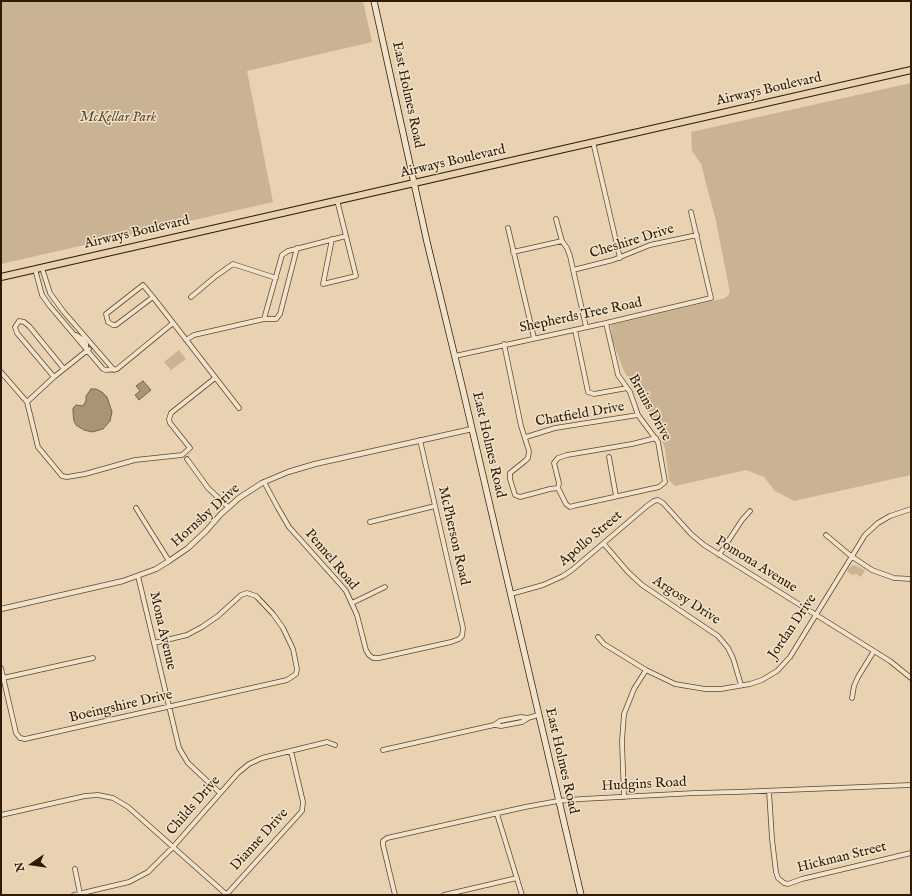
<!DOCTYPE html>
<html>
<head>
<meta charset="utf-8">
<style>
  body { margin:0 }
  #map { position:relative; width:912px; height:896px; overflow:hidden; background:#e9d2b1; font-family:"IM FELL English",serif }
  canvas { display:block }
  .frame { position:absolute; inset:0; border:2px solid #2e1b03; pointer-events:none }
  .north { position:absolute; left:12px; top:844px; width:40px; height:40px; -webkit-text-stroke:3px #f1e2cc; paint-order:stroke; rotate:257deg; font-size:11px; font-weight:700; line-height:16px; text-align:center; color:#2e1b03 }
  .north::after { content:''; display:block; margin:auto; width:14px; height:18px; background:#2e1b03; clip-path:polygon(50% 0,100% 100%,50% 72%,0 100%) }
</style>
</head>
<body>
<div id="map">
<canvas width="912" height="896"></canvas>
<div class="frame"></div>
<div class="north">N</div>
</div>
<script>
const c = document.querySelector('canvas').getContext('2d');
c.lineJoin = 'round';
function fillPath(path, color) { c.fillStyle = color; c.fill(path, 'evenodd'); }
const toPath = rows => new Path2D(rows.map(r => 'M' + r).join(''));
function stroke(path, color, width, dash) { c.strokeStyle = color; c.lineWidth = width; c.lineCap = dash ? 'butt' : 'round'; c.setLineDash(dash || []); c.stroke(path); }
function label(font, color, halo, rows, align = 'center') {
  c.font = font + ' "IM FELL English",serif'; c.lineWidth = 3; c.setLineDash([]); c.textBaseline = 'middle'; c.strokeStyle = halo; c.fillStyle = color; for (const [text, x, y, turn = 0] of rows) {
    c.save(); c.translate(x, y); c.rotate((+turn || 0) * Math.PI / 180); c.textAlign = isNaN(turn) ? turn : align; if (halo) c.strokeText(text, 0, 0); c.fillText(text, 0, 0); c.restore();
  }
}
fillPath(toPath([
  [1,1,363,1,372,42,247,71,273,202,1,264],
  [911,83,911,475,794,501,775,491,764,477,746,470,675,486,669,480,665,449,657,426,639,399,623,369,612,339,611,325,725,298,730,293,716,221,701,164,692,151,691,132],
  [179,350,186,359,171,370,164,362],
  [854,565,865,570,861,577,856,574,852,575,847,571,850,567]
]), '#c9b393');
const water = toPath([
  [143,381,151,390,139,400,135,395,140,391,136,386,143,381],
  [91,389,96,389,102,392,107,397,112,412,110,421,103,429,92,432,84,430,76,425,74,421,73,413,73,408,76,405,83,406,86,401,86,396,91,389]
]);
fillPath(water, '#a99476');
stroke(water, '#786448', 1);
const minor = toPath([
  [593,142,620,258],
  [556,219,562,241,567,248,570,256,586,327],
  [508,228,534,338],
  [332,239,323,284,356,276,337,200],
  [513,252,562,241],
  [42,268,50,293,63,311,114,370],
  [35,269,42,295,49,305,103,369,106,370,117,369,173,323],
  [573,270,613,260,650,245,697,235],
  [153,297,116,325,113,325,108,322,106,314,143,285,153,297,239,408],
  [191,297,216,276,233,264,276,278],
  [264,319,276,319,280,314,297,248],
  [575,330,588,392,594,394,627,388],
  [76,335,82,339,86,344,86,348],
  [186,340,194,335,264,319,282,255,288,251,346,236],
  [504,344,521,426,529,451,528,458,525,461,510,473,510,479,515,495,520,497,550,489,558,488,566,504,570,507,573,506,659,487,665,482,658,442,638,415,630,392,618,375,606,323],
  [455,356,606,323,711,298,691,212],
  [1,372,27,402,38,447,62,476,67,477,85,474,135,460,182,455,190,448,170,423,169,419,171,413,215,378],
  [54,377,17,333,15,327,19,321,24,322,29,326,64,369],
  [27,402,54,377,89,349],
  [526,437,555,428,638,415],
  [609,457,616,496],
  [187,459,208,488,228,507],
  [264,482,278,508,289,527,340,584,346,591,357,615,366,650,369,655,373,658,379,658,451,642,459,639,462,636,463,628,420,440],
  [558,488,559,483,554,463,558,458,567,455,632,444,656,438],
  [136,508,169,561],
  [370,522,435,506],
  [826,535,851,556,872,570,894,578,911,579],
  [604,544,628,572,642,585,718,636,728,648,733,658,741,685],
  [719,555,742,520,750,511],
  [138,576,179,748,188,763,220,793],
  [511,594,543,585,563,576,572,570,647,506,654,501,658,500,663,503,691,534,704,545,890,661,911,678],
  [352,603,385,587],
  [598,637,604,644,646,670,675,684,705,689,721,689,750,684,762,680,777,671,790,657,865,535,878,523,890,516,911,509],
  [1,668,16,733,20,738,25,739,287,680,296,674,297,669,293,649,283,628,273,614,258,598,256,596,247,593,241,595,218,616,202,627,187,635,154,643],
  [3,678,93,658],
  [852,698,854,686,858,677,874,651],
  [495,725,501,726,522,722,528,718],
  [383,750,494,725,500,721,521,717,528,718,538,715],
  [769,791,772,839,776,872,778,878,784,883,788,884,802,879,911,853],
  [624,797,622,741,624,714,634,689,646,670],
  [497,814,522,895],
  [1,815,85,796,98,795,113,798,128,807,226,894],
  [75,869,80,894],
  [74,895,129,882,148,872,173,847,238,773,249,764,262,758,327,742,335,745],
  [226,895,302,811,303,802,291,751],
  [395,895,383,845,383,841,387,838,525,807,558,801,582,799,695,793,736,792,911,785],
  [444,895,517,878]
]);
const tertiary = toPath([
  [1,609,123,581,156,569,169,561,188,548,206,531,221,514,239,498,262,483,288,472,315,464,472,429]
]);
const secondary = toPath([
  [374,1,427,242,462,386,581,895]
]);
const primary = toPath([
  [1,277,911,70]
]);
stroke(minor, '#5d492e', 5.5);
stroke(tertiary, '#5d492e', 6);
stroke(secondary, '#2e1b03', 7);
stroke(primary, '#2e1b03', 8);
stroke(minor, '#f1e2cc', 4);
stroke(tertiary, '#f1e2cc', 4.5);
stroke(secondary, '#f1e2cc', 5.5);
stroke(primary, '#e9d2b1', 6);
label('14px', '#2e1b03', '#f1e2cc', [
  ["Airways Boulevard",769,90,-13],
  ["East Holmes Road",407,95,78],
  ["Airways Boulevard",453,162,-13],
  ["Airways Boulevard",137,233,-13],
  ["Cheshire Drive",632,242,-17],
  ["Shepherds Tree Road",581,316,-12],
  ["Bruins Drive",649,408,61],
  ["Chatfield Drive",580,415,-10],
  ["East Holmes Road",488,445,77],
  ["Hornsby Drive",206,516,-42],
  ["McPherson Road",453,536,77],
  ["Apollo Street",591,539,-40],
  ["Pennel Road",331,560,50],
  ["Pomona Avenue",756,565,32],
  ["Argosy Drive",686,601,33],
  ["Jordan Drive",793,627,-56],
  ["Mona Avenue",162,631,77],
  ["Boeingshire Drive",121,707,-13],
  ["East Holmes Road",561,761,77],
  ["Hudgins Road",644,785,-3],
  ["Childs Drive",194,806,-49],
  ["Dianne Drive",260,840,-48],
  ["Hickman Street",842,858,-14]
]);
label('italic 14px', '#5c492e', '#f1e2cc', [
  ["McKellar Park",118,118]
]);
</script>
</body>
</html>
